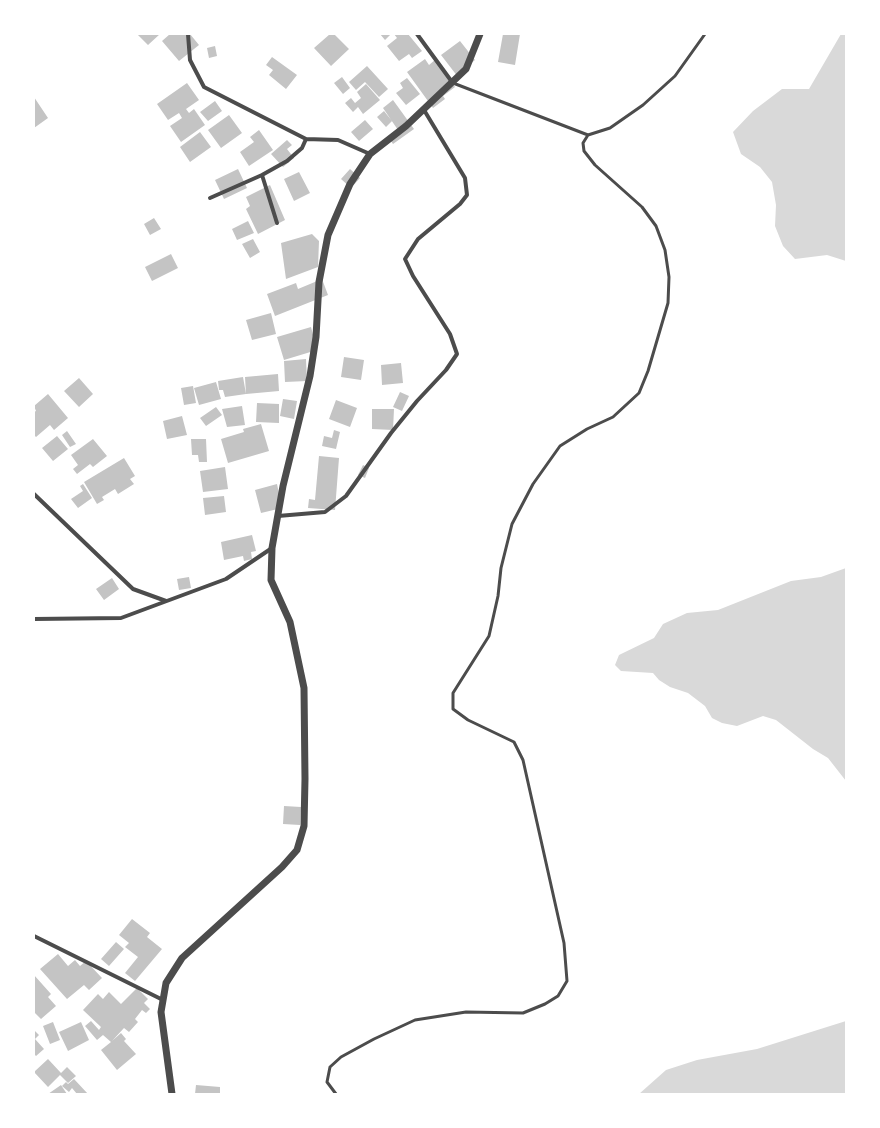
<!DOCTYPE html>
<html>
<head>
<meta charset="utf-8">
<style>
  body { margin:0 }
  #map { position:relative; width:880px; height:1128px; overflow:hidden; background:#fff; font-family:"Open Sans",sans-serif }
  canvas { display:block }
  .frame { position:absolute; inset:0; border:35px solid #fff; pointer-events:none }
</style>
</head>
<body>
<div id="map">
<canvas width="880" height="1128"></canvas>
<div class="frame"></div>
</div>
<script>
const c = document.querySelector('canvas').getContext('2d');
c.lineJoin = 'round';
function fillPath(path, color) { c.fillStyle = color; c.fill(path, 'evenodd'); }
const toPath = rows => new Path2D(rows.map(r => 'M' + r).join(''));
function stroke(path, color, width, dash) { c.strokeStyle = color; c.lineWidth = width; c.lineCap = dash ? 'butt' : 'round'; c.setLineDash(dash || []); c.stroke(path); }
fillPath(toPath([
  [841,34,846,34,846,261,827,255,795,259,783,246,775,226,776,205,772,182,760,167,741,154,733,132,753,111,782,89,809,89],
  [846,568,846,781,828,758,813,749,776,720,763,716,737,726,722,723,712,718,705,706,688,693,670,687,659,680,653,673,621,671,615,665,619,655,654,638,663,624,687,613,718,610,791,581,821,577],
  [846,1021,846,1094,639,1094,666,1070,697,1060,757,1049]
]), '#d9d9d9');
fillPath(toPath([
  [137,34,160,34,148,45],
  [170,34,190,34,199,45,179,61,162,41],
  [330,34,334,34,349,49,331,66,314,48],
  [380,34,391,34,385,40],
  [394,34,408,34,422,51,412,58,409,54,399,61,387,46,397,38],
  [503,34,520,34,515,65,498,62],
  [460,41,475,60,463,70,458,77,441,55],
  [215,46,217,56,209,58,207,48],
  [272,57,297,75,286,89,269,75,273,70,266,65],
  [425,59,429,65,436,59,455,87,443,96,445,99,433,108,407,72],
  [367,66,388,89,379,97,365,82,356,90,349,82],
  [342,77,350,88,343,94,334,83],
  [407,78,420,94,406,105,396,93,403,88,400,83],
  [187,83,199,100,186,109,189,113,194,109,205,125,181,142,170,126,182,118,179,113,168,120,157,104],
  [366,84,380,100,363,114,358,107,353,112,345,103,351,98,355,103,361,98,357,92],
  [34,97,48,118,34,128],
  [393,100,414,129,393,144,388,137,398,130,383,108],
  [215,101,222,111,208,121,200,112],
  [384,111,392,121,386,127,377,117],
  [229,115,242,133,221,148,208,130],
  [365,120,373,129,359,141,351,132],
  [259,130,273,150,249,166,240,152,254,142,250,137],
  [200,132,211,147,190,162,180,147],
  [287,140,292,145,287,149,294,158,283,167,271,154],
  [238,169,247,188,224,199,215,180],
  [350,169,360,178,351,188,341,179],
  [299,172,310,193,294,201,284,179],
  [270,185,285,220,258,234,246,209,250,206,246,197],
  [154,218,161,229,150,235,144,224],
  [248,221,254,233,237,240,232,229],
  [312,234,319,241,318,267,286,279,281,243],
  [253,239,260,252,250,258,242,244],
  [171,254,178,268,152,281,145,267],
  [322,279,328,295,275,316,267,294,296,283,298,289],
  [271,313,276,334,252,340,246,320],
  [311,327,317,350,284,360,277,337],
  [344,357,364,360,361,380,341,377],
  [306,359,307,381,285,382,284,361],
  [401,363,403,383,382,385,381,365],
  [278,374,279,391,246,394,245,377],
  [243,377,246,394,225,397,223,390,219,390,218,381],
  [79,378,93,394,79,407,64,391],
  [216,382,221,399,199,405,194,388],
  [193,386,196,403,184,405,181,388],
  [400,392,409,396,402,411,393,407],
  [48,394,68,418,54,430,50,425,36,437,34,435,34,412,36,411,34,406],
  [283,399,297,401,294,419,280,416],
  [336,400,357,408,350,427,329,419],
  [257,403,279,404,279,423,256,422],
  [242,406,245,425,227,427,222,409],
  [216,407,222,415,206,426,200,418],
  [372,409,394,409,393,430,372,429],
  [182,416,187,435,167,439,163,421],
  [261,424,269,451,228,463,221,439,244,432,243,429],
  [334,430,340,432,336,449,322,446,324,436,332,438],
  [67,431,76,444,70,447,62,435],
  [57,436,68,449,53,461,42,448],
  [93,439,107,456,93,467,90,464,77,474,73,469,78,465,71,455],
  [191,439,206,439,207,462,199,462,198,455,192,455],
  [319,456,339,458,335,510,308,508,309,499,315,500],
  [124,458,135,476,130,479,134,484,118,494,115,489,102,497,104,500,97,504,84,482],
  [363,465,369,468,365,478,358,475],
  [225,467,228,489,203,492,200,471],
  [83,484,92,498,78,508,71,499,83,491,80,486],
  [277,484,282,508,261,513,255,490],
  [224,496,226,512,205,515,203,498],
  [252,535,256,551,251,552,252,559,244,561,243,556,224,560,221,542],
  [189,577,191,588,179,590,177,579],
  [112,578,119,589,104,600,96,589],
  [284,806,301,807,300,825,283,824],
  [132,919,150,933,147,937,162,949,135,981,125,973,138,957,125,947,129,943,119,935],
  [116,942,124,949,109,966,101,959],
  [58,954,68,966,75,960,80,966,86,961,102,978,89,990,84,985,67,999,40,969],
  [34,975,51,994,48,997,56,1006,41,1019,34,1012],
  [137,988,148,999,144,1003,150,1009,146,1013,142,1010,135,1019,138,1022,129,1032,124,1028,112,1041,121,1033,126,1039,124,1041,136,1054,117,1070,101,1050,111,1042,103,1035,97,1040,85,1026,91,1021,99,1030,101,1027,83,1010,98,994,103,999,109,992,121,1004],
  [53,1022,60,1040,50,1044,43,1026],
  [81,1022,89,1040,68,1051,59,1032],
  [34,1030,39,1035,35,1039,44,1049,36,1056,34,1054],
  [48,1059,61,1073,67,1067,76,1076,68,1083,60,1075,48,1087,34,1072],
  [74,1079,88,1094,77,1094,72,1088,69,1092,62,1086,66,1082,68,1084],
  [61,1085,67,1094,48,1094],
  [196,1085,220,1087,220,1094,195,1094]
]), '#c4c4c4');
stroke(toPath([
  [453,83,588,135],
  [336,1094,327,1082,330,1067,341,1057,374,1039,415,1020,466,1012,523,1013,545,1004,558,996,567,981,564,943,523,760,514,742,468,720,453,709,453,693,489,636,498,596,501,568,512,524,533,484,560,446,587,429,613,417,639,393,648,371,668,303,669,277,665,250,656,226,642,207,595,165,584,151,583,143,588,135,610,128,643,105,675,76,705,34]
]), '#4c4c4c', 3);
stroke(toPath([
  [188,34,190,60,204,87,306,139,338,140,370,154],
  [417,34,452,82],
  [262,175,277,223],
  [210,198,262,175,287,161,302,148,306,139],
  [34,494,133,589,166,601],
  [278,516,325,512,346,496,391,433,417,401,446,370,457,354,450,334,413,276,405,259,418,239,460,204,467,195,465,178,424,110],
  [34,619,121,618,226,579,272,548],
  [34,936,163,1000]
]), '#4c4c4c', 4);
stroke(toPath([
  [172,1094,161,1012,166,983,182,958,282,867,297,850,304,826,305,779,304,688,290,622,271,580,272,548,283,486,310,376,316,337,319,282,328,235,350,184,370,154,406,126,466,69,480,34]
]), '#4c4c4c', 7);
</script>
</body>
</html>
